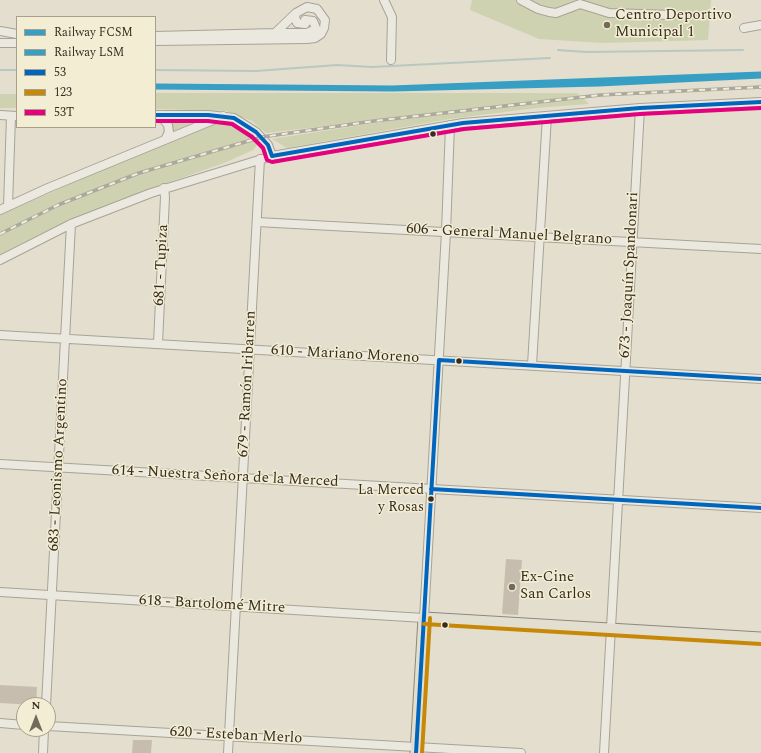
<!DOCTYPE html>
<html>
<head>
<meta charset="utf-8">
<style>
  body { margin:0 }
  #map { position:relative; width:761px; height:753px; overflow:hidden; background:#e3decd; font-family:Spectral,serif }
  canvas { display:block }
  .legend { position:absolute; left:16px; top:16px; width:140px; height:112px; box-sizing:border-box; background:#f3edd4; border:1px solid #a7a08c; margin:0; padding:5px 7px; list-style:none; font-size:12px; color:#362c1f }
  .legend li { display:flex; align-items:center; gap:8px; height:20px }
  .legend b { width:20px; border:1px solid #a7a08c }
  .north { position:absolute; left:16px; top:697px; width:40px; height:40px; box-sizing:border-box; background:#f3edd4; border:1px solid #a7a08c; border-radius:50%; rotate:0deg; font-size:11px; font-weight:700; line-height:16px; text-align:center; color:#362c1f }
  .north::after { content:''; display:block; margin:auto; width:14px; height:18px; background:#736a5c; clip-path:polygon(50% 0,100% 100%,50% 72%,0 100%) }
</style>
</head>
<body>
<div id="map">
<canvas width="761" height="753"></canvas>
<ul class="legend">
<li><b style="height:5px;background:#379ec4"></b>Railway FCSM</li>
<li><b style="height:5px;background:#379ec4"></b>Railway LSM</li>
<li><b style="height:5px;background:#0065bd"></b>53</li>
<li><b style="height:5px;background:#c78808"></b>123</li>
<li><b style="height:5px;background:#e5007d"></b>53T</li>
</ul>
<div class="north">N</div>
</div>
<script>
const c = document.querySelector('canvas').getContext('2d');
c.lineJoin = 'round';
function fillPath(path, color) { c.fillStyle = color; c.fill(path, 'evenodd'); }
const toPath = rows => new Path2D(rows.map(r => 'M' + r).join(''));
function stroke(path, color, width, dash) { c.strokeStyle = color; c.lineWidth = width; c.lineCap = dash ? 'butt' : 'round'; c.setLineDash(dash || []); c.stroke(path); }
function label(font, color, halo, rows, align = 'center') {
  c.font = font + ' Spectral,serif'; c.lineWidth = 3; c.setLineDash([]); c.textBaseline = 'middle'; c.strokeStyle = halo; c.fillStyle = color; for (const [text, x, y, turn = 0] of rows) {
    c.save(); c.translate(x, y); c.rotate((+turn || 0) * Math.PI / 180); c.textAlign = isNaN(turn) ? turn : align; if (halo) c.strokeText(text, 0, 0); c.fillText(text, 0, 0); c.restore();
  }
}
fillPath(toPath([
  [472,0,711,0,708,40,603,43,539,39,470,10],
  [155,93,577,93,580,96,266,133,252,121,226,111,155,109],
  [0,94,17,94,17,108,0,108],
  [582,97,589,104,536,108,449,119,287,148,272,139,420,116],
  [170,120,198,121,173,132],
  [221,121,236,125,253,135,257,145,253,150,224,163,164,184,70,221,0,257,0,215,123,161]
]), '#cfd2b1');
stroke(toPath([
  [558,50,586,52,743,50],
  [0,70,17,70],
  [155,70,256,71,337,65,372,67,550,58]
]), '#b9c8c0', 2);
fillPath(toPath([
  [506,559,522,560,518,615,502,614],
  [0,685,37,687,36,705,0,703],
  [133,740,152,740,151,753,132,753]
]), '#c6bdaf');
const minor = toPath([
  [384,0,392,17,391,60],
  [521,0,538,9,549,12,556,13,580,4,609,13,672,15],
  [744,28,761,25],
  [0,31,17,34],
  [275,33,307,33,314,30,316,28,313,21,305,20,305,24,297,23,295,17,296,13],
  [155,36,275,33,296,13,307,7,317,9,325,20,324,28,321,34,315,38,307,39,155,41],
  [0,43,17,43],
  [0,115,17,116],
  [155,115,208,115,234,118,256,132,268,145,272,156],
  [160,115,168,125,169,132,166,138],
  [8,206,11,116],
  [0,210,48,188,223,116],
  [257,222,761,249],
  [0,260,71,224,151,193,272,156,463,123,640,108,761,102],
  [0,335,761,379],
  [158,343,165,197,164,188],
  [532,365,547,116],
  [0,464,761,508],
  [0,592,424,618,446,232,450,125],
  [46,705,71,224],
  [0,723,24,725],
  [48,726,521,753],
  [43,753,44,729],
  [228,753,260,159],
  [604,753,640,108]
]);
const major = toPath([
  [416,753,424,618,761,638]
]);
stroke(minor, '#a8a396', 10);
stroke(major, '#8e887d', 13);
stroke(minor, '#ebe8df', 8);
stroke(major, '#e2dfd1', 11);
const rail = toPath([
  [0,234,58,205,139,173,262,137,374,121,600,95,761,87]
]);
stroke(rail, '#aaa89f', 3.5);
stroke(rail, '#f3edd4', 2, [6]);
stroke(toPath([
  [155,115,208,115,234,118,256,132,268,145,272,156,463,123,640,108,761,102],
  [431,489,761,508],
  [416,753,439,360,761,379]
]), '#0065bd', 4);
stroke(toPath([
  [424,624,761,644],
  [422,753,430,618]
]), '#c78808', 4);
stroke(toPath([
  [155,121,208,121,232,124,252,137,263,148,267,160,272,162,464,129,640,114,761,108]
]), '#e5007d', 4);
stroke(toPath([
  [155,86,392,88,761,74]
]), '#379ec4', 5);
stroke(toPath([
  [155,87,393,89,599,84,761,76]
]), '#379ec4', 5);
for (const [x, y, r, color] of [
  [607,25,4,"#736a5c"],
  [433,134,3.5,"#362c1f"],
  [459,361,3.5,"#362c1f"],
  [431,499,3.5,"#362c1f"],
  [512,587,4,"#736a5c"],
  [445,625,3.5,"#362c1f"]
]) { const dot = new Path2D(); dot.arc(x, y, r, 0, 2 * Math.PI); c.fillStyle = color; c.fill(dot); stroke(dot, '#f3edd4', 1.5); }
label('14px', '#362c1f', '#f3edd4', [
  ["La Merced",424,491],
  ["y Rosas",424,508]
], 'right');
label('15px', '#362c1f', '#f3edd4', [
  ["Centro Deportivo",615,16],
  ["Municipal 1",615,33],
  ["Ex-Cine",520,578],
  ["San Carlos",520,595]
], 'left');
label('15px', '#362c1f', '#f3edd4', [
  ["606 - General Manuel Belgrano",509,235,3],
  ["681 - Tupiza",162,265,-87],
  ["673 - Joaquín Spandonari",630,275,-87],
  ["610 - Mariano Moreno",345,355,3],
  ["679 - Ramón Iribarren",248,384,-87],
  ["683 - Leonismo Argentino",59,465,-87],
  ["614 - Nuestra Señora de la Merced",225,477,3],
  ["618 - Bartolomé Mitre",212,605,3],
  ["620 - Esteban Merlo",236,736,3]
]);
</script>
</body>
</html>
